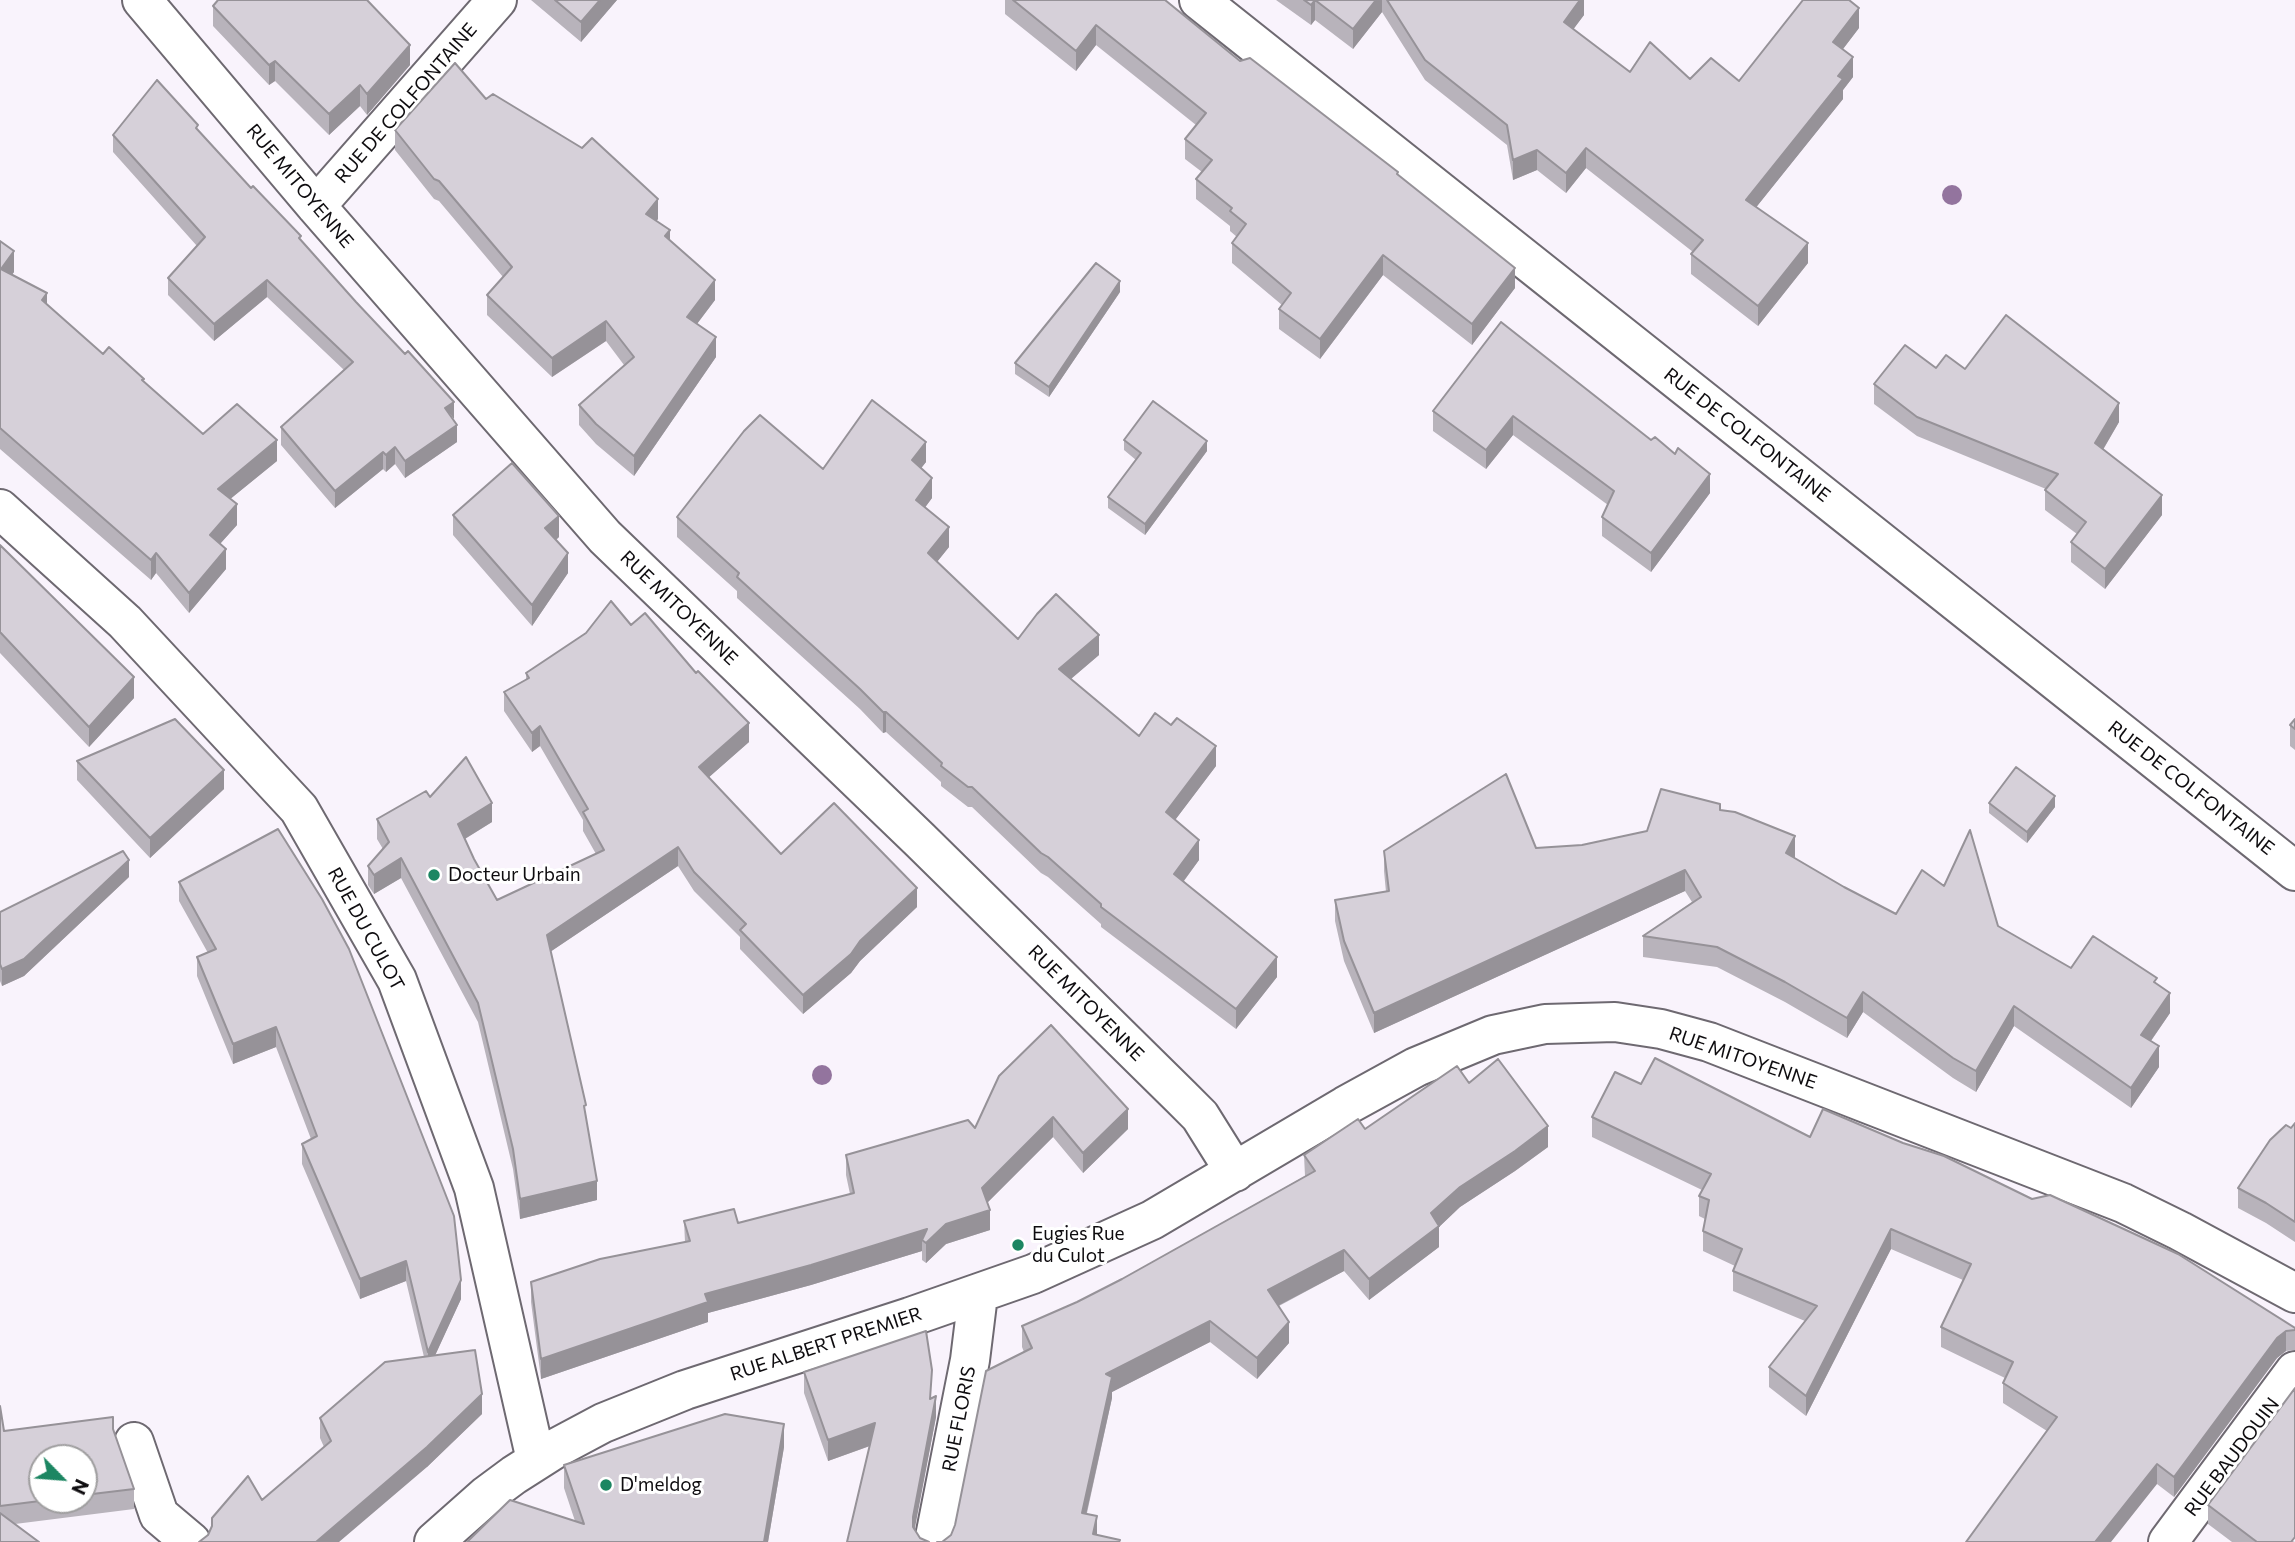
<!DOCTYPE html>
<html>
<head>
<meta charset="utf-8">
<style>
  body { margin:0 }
  #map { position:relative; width:2295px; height:1542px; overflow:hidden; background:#f9f3fc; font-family:Commissioner,sans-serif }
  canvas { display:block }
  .north { position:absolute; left:28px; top:1444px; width:70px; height:70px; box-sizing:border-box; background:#fff; border:2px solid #9f9e9f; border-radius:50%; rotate:115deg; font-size:19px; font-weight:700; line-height:28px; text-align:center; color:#0e0c0f }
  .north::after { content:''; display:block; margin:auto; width:24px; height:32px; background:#1c8662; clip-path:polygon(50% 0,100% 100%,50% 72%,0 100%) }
</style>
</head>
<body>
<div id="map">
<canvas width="2295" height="1542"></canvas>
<div class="north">N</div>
</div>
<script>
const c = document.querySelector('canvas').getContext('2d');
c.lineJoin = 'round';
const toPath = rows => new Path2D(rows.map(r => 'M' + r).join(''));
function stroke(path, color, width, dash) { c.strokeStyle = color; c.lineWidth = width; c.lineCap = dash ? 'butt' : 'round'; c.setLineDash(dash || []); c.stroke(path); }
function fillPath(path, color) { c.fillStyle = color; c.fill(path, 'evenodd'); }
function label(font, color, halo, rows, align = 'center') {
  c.font = font + ' Commissioner,sans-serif'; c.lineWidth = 6; c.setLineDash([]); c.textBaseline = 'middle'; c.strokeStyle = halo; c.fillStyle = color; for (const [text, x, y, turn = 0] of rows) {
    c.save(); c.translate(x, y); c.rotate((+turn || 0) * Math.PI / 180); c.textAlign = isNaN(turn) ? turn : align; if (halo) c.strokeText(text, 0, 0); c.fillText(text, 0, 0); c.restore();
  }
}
const minor = toPath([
  [142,0,316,206,605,537,920,840,1181,1097,1200,1116,1235,1172],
  [1199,0,2295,871],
  [316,206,497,0],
  [0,509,125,622,299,809,397,980,474,1188,536,1460],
  [134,1442,159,1515,191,1542],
  [434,1542,487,1495,514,1475,558,1447,603,1423,685,1390,910,1317,1033,1274,1152,1220,1345,1106,1416,1067,1493,1035,1545,1024,1615,1022,1661,1029,1709,1042,2123,1203,2180,1231,2295,1293],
  [934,1542,970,1360,978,1295],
  [2168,1542,2295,1371]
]);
stroke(minor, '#6e6971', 42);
stroke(minor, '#fff', 38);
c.fillStyle = '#93749e';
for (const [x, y] of [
  [1952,195],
  [822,1075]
]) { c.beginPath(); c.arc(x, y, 10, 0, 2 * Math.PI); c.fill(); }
fillPath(toPath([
  [531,0,617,0,581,42],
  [1005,0,1165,0,1240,61,1398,175,1515,288,1472,345,1383,275,1320,359,1279,329,1279,309,1282,305,1232,263,1232,243,1237,237,1230,231,1230,226,1196,199,1196,179,1202,172,1185,159,1185,139,1196,125,1096,45,1076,71,1005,14],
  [1276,0,1584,0,1584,15,1573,29,1630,72,1690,79,1739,81,1859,28,1843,49,1853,77,1843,90,1843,99,1756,207,1808,263,1758,326,1691,274,1691,254,1693,252,1586,168,1566,193,1537,170,1513,180,1507,145,1425,80,1382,12,1353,49,1315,20,1311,25],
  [213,6,410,65,367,115,360,106,329,135,275,81,269,85,213,26],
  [486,99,658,219,656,221,670,241,715,300,697,324,716,357,634,476,596,444,579,425,579,405,624,365,606,341,552,377,487,315,487,295,503,277,439,201,434,199,395,150,395,130],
  [198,130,251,188,301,240,453,419,457,442,405,478,395,464,386,472,383,469,335,508,281,445,281,427,344,370,267,297,214,341,168,295,168,278,197,246,113,152,113,135],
  [0,241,14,272,12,275,103,354,144,382,203,434,277,461,230,499,237,525,220,544,226,569,189,613,156,573,151,580,0,449],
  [1120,292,1049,397,1015,374,1015,363],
  [1501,322,1710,493,1651,572,1602,536,1602,517,1608,505,1513,435,1486,469,1433,431,1433,411],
  [1936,368,1965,369,2119,422,2103,450,2162,515,2105,589,2071,562,2071,542,2077,534,2045,510,2045,490,2046,489,1917,436,1874,404,1874,384],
  [1124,440,1207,451,1145,535,1108,508,1108,497,1136,460,1124,450],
  [926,462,921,468,932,498,925,507,949,547,937,562,1018,639,1099,655,1071,679,1139,736,1216,766,1175,820,1199,860,1184,881,1277,977,1236,1029,1101,927,1101,924,1048,877,1041,873,972,807,968,807,941,786,941,782,886,732,883,733,860,709,737,598,737,591,677,537,677,517,823,469],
  [453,515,559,537,556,540,568,573,532,626,453,535],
  [0,545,134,698,89,747,0,653],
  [631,625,749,742,709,777,781,854,917,907,860,961,851,973,803,1014,740,949,740,937,694,891,678,866,550,952,586,1115,597,1200,520,1219,513,1169,478,1022,401,878,374,894,368,885,368,866,383,849,377,839,377,819,430,797,492,822,465,839,474,859,497,900,596,854,583,831,583,820,540,746,532,752,504,711,504,692,526,680,526,673],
  [2295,719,2295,750,2290,746,2290,725],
  [77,761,224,789,150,858,77,780],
  [1989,803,2055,807,2027,843,1989,813],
  [1720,810,1795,857,1794,858,1844,887,1896,914,1998,926,2071,968,2157,984,2170,1013,2151,1041,2159,1067,2131,1108,2014,1026,1976,1092,1953,1078,1863,1012,1847,1038,1785,1002,1717,967,1643,957,1643,936,1692,902,1685,891,1374,1033,1344,961,1335,921,1335,900,1386,892,1384,871,1384,851,1536,848,1582,845,1647,831],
  [129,877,24,976,2,986,0,981,0,912],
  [179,882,461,1299,435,1355,482,1414,427,1467,262,1500,324,1447,320,1438,320,1418,424,1357,406,1281,360,1299,302,1164,302,1144,311,1139,276,1047,233,1064,197,976,197,957,208,953,179,901],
  [999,1076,1128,1129,1083,1173,1053,1137,987,1203,990,1230,946,1244,926,1263,922,1260,922,1251,811,1285,708,1313,708,1322,541,1379,531,1302,531,1282,685,1242,684,1221,738,1223,850,1194,846,1175,846,1155,975,1128],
  [1469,1083,1548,1147,1515,1171,1460,1207,1439,1227,1439,1247,1369,1300,1344,1271,1279,1306,1289,1343,1257,1379,1210,1342,1112,1392,1112,1398,1087,1513,942,1542,951,1535,955,1525,1024,1352,1022,1347,1022,1326,1077,1302,1122,1279,1305,1176,1304,1155],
  [1641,1084,1810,1137,2295,1328,2295,1350,2286,1351,2277,1358,2174,1497,2157,1484,2047,1431,2003,1403,2003,1383,2005,1378,1941,1347,1941,1327,1963,1280,1891,1249,1806,1416,1769,1387,1769,1367,1805,1321,1733,1291,1733,1271,1735,1266,1703,1251,1703,1231,1705,1219,1699,1216,1699,1196,1702,1190,1592,1137,1592,1117],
  [2295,1123,2295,1242,2266,1223,2238,1208,2238,1188],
  [804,1372,932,1399,936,1417,914,1529,920,1538,847,1542,870,1446,828,1461,804,1393],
  [0,1406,4,1431,113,1429,134,1489,134,1509,15,1524,0,1542],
  [84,1458,84,1500,42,1500],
  [784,1447,768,1542,467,1542,575,1521,564,1488,564,1465],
  [2208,1505,2295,1542,2232,1542,2208,1524]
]), '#b8b3bb');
fillPath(toPath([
  [600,0,617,0,581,42,581,22],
  [1315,0,1315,20,1311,25,1311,5],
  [1376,0,1382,0,1382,12,1353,49,1353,29],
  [1580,0,1584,0,1584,15,1564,42,1564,22],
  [1859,8,1859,28,1833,62,1833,42],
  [1096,25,1096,45,1076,71,1076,51],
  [410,45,410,65,367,115,367,94],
  [1853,57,1853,77,1843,90,1843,99,1746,220,1746,200],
  [275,61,275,81,269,85,269,65],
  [360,85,360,106,329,135,329,114],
  [1586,148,1586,168,1566,193,1566,173],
  [1537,150,1537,170,1513,180,1513,160],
  [658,199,658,219,646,234,646,214],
  [670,230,670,250,665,236],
  [1808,243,1808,263,1758,326,1758,306],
  [14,251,14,272,1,289,1,269],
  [1383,255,1383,275,1320,359,1320,339],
  [1515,268,1515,288,1472,345,1472,324],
  [267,280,267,297,214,341,214,324],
  [715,280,715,300,687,337,687,317],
  [1120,281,1120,292,1049,397,1049,387],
  [47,293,47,313,42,300],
  [606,321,606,341,552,377,552,358],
  [716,337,716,357,634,476,634,456],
  [454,402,454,419,445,408],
  [2119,403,2119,422,2095,463,2095,443],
  [1513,416,1513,435,1486,469,1486,450],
  [457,425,457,442,405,478,405,461],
  [277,440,277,461,218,509,218,489],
  [1207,441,1207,451,1145,535,1145,524],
  [926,442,926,462,912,480,912,460],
  [395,447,395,464,386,472,386,455],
  [383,452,383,469,335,508,335,491],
  [1710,474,1710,493,1651,572,1651,553],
  [932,478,932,498,916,520,916,500],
  [2162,495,2162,515,2105,589,2105,569],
  [237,504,237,525,210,555,210,535],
  [559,516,559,537,545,549,545,528],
  [949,527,949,547,928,573,928,553],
  [226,549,226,569,189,613,189,593],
  [156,553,156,573,151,580,151,560],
  [568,553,568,573,532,626,532,605],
  [1099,635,1099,655,1059,689,1059,669],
  [134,677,134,698,89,747,89,727],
  [883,712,886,712,886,732,883,733],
  [749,723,749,742,699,786,699,767],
  [540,726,540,746,532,752,532,733],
  [1216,746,1216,766,1166,832,1166,812],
  [224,770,224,789,150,858,150,838],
  [2055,796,2055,807,2027,843,2027,832],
  [492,803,492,822,458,843,458,824],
  [1795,836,1795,857,1786,873,1786,853],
  [1199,840,1199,860,1174,894,1174,874],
  [678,847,678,866,547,954,547,935],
  [401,858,401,878,374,894,374,875],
  [129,860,129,877,24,976,2,986,2,969],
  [1685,870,1685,891,1374,1033,1374,1013],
  [917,888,917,907,860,961,851,973,803,1014,803,995],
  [1277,957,1277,977,1236,1029,1236,1009],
  [1863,992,1863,1012,1847,1038,1847,1018],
  [2170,993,2170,1013,2141,1055,2141,1035],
  [2014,1006,2014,1026,1976,1092,1976,1071],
  [276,1027,276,1047,233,1064,233,1044],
  [2159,1046,2159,1067,2131,1108,2131,1088],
  [1128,1109,1128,1129,1083,1173,1083,1153],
  [1053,1117,1053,1137,982,1208,982,1188],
  [1548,1126,1548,1147,1515,1171,1460,1207,1439,1227,1439,1247,1369,1300,1369,1279,1431,1213,1460,1187],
  [597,1181,597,1200,520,1219,520,1199],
  [990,1210,990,1230,946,1244,926,1263,926,1243,922,1240,922,1251,811,1285,708,1313,708,1322,541,1379,541,1359,705,1294],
  [1891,1229,1891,1249,1806,1416,1806,1396],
  [1344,1250,1344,1271,1268,1311,1268,1290],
  [406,1261,406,1281,360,1299,360,1279],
  [461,1280,461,1299,428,1371,428,1352],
  [1210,1321,1210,1342,1112,1392,1112,1398,1082,1533,1082,1513,1106,1374],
  [1289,1322,1289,1343,1257,1379,1257,1358],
  [2286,1331,2286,1351,2277,1358,2174,1497,2174,1477,2277,1338],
  [482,1394,482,1414,427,1467,339,1542,316,1542],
  [936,1396,936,1417,913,1538,913,1517],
  [875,1423,875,1444,828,1461,828,1440],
  [784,1424,784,1447,768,1542,764,1542],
  [2157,1464,2157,1484,2111,1542,2095,1542],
  [1097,1516,1097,1537,1093,1534]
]), '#969298');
const building = toPath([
  [218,0,367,0,410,45,367,94,360,85,329,114,275,61,269,65,213,6,218,0],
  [555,0,600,0,581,22,555,0],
  [1013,0,1165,0,1240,61,1250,58,1398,172,1397,174,1515,268,1472,324,1383,255,1320,339,1279,309,1291,293,1232,243,1246,224,1230,211,1232,208,1196,179,1212,160,1185,139,1206,113,1096,25,1076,51,1013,0],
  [1304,0,1315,0,1311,5,1304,0],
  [1315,0,1376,0,1353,29,1315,0],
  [1387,0,1580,0,1564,22,1630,72,1650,42,1690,79,1711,58,1739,81,1803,0,1849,0,1859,8,1833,42,1853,57,1838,76,1843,79,1746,200,1808,243,1758,306,1691,254,1703,240,1586,148,1566,173,1537,150,1513,160,1507,125,1425,60,1387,0],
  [455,63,486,99,493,94,582,148,592,138,658,199,646,214,670,230,665,236,715,280,687,317,716,337,634,456,596,424,579,405,634,357,606,321,552,358,487,295,512,267,439,181,434,179,395,130,455,63],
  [157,80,198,125,196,128,251,188,253,186,301,236,299,238,356,302,405,354,408,351,454,402,445,408,457,425,405,461,395,447,386,455,383,452,335,491,281,427,353,362,267,280,214,324,168,278,205,237,113,135,157,80],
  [0,241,14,251,1,269,47,293,42,300,103,354,109,347,144,379,142,380,203,434,237,404,277,440,218,489,237,504,210,535,226,549,189,593,156,553,151,560,0,428,0,241],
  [1096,263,1120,281,1049,387,1015,363,1096,263],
  [2006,315,2119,403,2095,443,2162,495,2105,569,2071,542,2086,522,2045,490,2058,474,1917,417,1874,384,1905,345,1936,368,1946,355,1965,369,2006,315],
  [1501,322,1651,440,1655,437,1675,454,1678,448,1710,474,1651,553,1602,517,1614,491,1513,416,1486,450,1433,411,1501,322],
  [872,400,926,442,912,460,932,478,916,500,949,527,928,553,1018,639,1037,614,1056,594,1099,635,1059,669,1139,736,1155,713,1171,725,1177,718,1216,746,1166,812,1199,840,1174,874,1277,957,1236,1009,1101,907,1101,904,1048,857,1041,853,972,787,968,787,941,766,942,763,886,712,883,712,860,689,737,577,739,573,677,517,744,431,760,415,823,469,872,400],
  [1153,401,1207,441,1145,524,1108,497,1141,453,1124,440,1153,401],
  [512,463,559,516,545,528,568,553,532,605,453,515,512,463],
  [0,545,134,677,89,727,0,632,0,545],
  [611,601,631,625,645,613,696,673,698,671,749,723,699,767,781,854,834,803,917,888,860,941,851,954,803,995,740,930,746,924,694,872,678,847,547,935,586,1105,584,1106,597,1181,520,1199,513,1149,478,1003,401,858,374,875,368,866,389,842,377,819,426,791,430,797,466,757,492,803,458,824,474,859,497,900,604,850,583,812,588,809,540,726,532,733,504,692,529,678,526,673,586,633,611,601],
  [175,719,224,770,150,838,77,761,175,719],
  [2295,719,2295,729,2290,725,2295,719],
  [2016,767,2055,796,2027,832,1989,803,2016,767],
  [1506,774,1536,848,1582,845,1647,831,1661,789,1720,804,1720,810,1735,812,1795,836,1786,853,1844,887,1896,914,1922,870,1944,886,1970,830,1998,926,2071,968,2093,936,2157,978,2154,982,2170,993,2141,1035,2159,1046,2131,1088,2014,1006,1976,1071,1953,1058,1863,992,1847,1018,1785,982,1717,947,1643,936,1701,897,1685,870,1374,1013,1344,941,1335,900,1389,891,1384,851,1506,774],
  [278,829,322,899,349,949,454,1216,461,1280,428,1352,406,1261,360,1279,302,1144,317,1136,276,1027,233,1044,197,957,216,949,179,882,278,829],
  [123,851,129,860,24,959,2,969,0,964,0,912,123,851],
  [1051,1025,1128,1109,1083,1153,1053,1117,982,1188,990,1210,946,1224,926,1243,922,1240,927,1229,811,1265,705,1294,708,1302,541,1359,531,1282,600,1259,690,1241,684,1221,734,1209,738,1223,854,1193,846,1155,968,1120,975,1128,999,1076,1051,1025],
  [1655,1058,1810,1137,1823,1109,1903,1143,1944,1156,2032,1199,2050,1195,2178,1254,2295,1328,2295,1330,2286,1331,2277,1338,2174,1477,2157,1464,2095,1542,1966,1542,2057,1417,2003,1383,2013,1362,1941,1327,1971,1264,1891,1229,1806,1396,1769,1367,1817,1306,1733,1271,1742,1249,1703,1231,1709,1200,1699,1196,1711,1174,1592,1117,1615,1072,1641,1084,1655,1058],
  [1498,1059,1548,1126,1515,1151,1460,1187,1431,1213,1439,1226,1369,1279,1344,1250,1268,1290,1289,1322,1257,1358,1210,1321,1106,1374,1112,1377,1082,1513,1097,1516,1093,1534,1120,1540,1119,1542,937,1542,942,1542,951,1535,955,1525,986,1371,1032,1348,1022,1326,1077,1302,1122,1279,1315,1171,1304,1155,1358,1119,1365,1129,1457,1066,1469,1083,1498,1059],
  [2295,1123,2295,1222,2266,1203,2238,1188,2270,1140,2286,1125,2291,1128,2295,1123],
  [926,1331,932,1370,930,1399,936,1396,913,1517,913,1527,920,1538,929,1542,847,1542,875,1423,828,1440,804,1372,926,1331],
  [475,1350,482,1394,427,1447,316,1542,199,1542,208,1535,212,1526,212,1518,248,1476,262,1500,331,1441,320,1418,385,1362,475,1350],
  [2295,1388,2295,1537,2291,1542,2257,1542,2208,1505,2295,1388],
  [0,1406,4,1431,113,1417,113,1429,134,1489,84,1495,84,1458,42,1458,42,1500,48,1500,0,1506,0,1406],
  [725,1414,784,1424,764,1542,467,1542,510,1500,584,1524,564,1465,725,1414],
  [0,1513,39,1542,0,1542,0,1513]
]);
fillPath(building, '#d6d0d9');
stroke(building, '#969298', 2);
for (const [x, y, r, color] of [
  [434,875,7,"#1c8662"],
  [1018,1245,7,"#1c8662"],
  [606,1485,7,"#1c8662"]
]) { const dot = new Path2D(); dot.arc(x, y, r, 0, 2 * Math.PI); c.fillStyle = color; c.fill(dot); stroke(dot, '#fff', 2.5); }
label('19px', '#0e0c0f', '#fff', [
  ["RUE DE COLFONTAINE",406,103,-49],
  ["RUE MITOYENNE",300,186,50],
  ["RUE DE COLFONTAINE",1747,435,38],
  ["RUE MITOYENNE",679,608,44],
  ["RUE DE COLFONTAINE",2191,788,38],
  ["RUE DU CULOT",366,929,61],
  ["RUE MITOYENNE",1086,1003,45],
  ["RUE MITOYENNE",1743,1058,19],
  ["RUE ALBERT PREMIER",826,1344,-18],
  ["RUE FLORIS",959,1419,-79],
  ["RUE BAUDOUIN",2232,1457,-53]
]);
label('19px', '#0e0c0f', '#fff', [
  ["Docteur Urbain",448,875],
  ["Eugies Rue",1032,1234],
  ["du Culot",1032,1256],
  ["D'meldog",620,1485]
], 'left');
</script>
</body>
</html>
